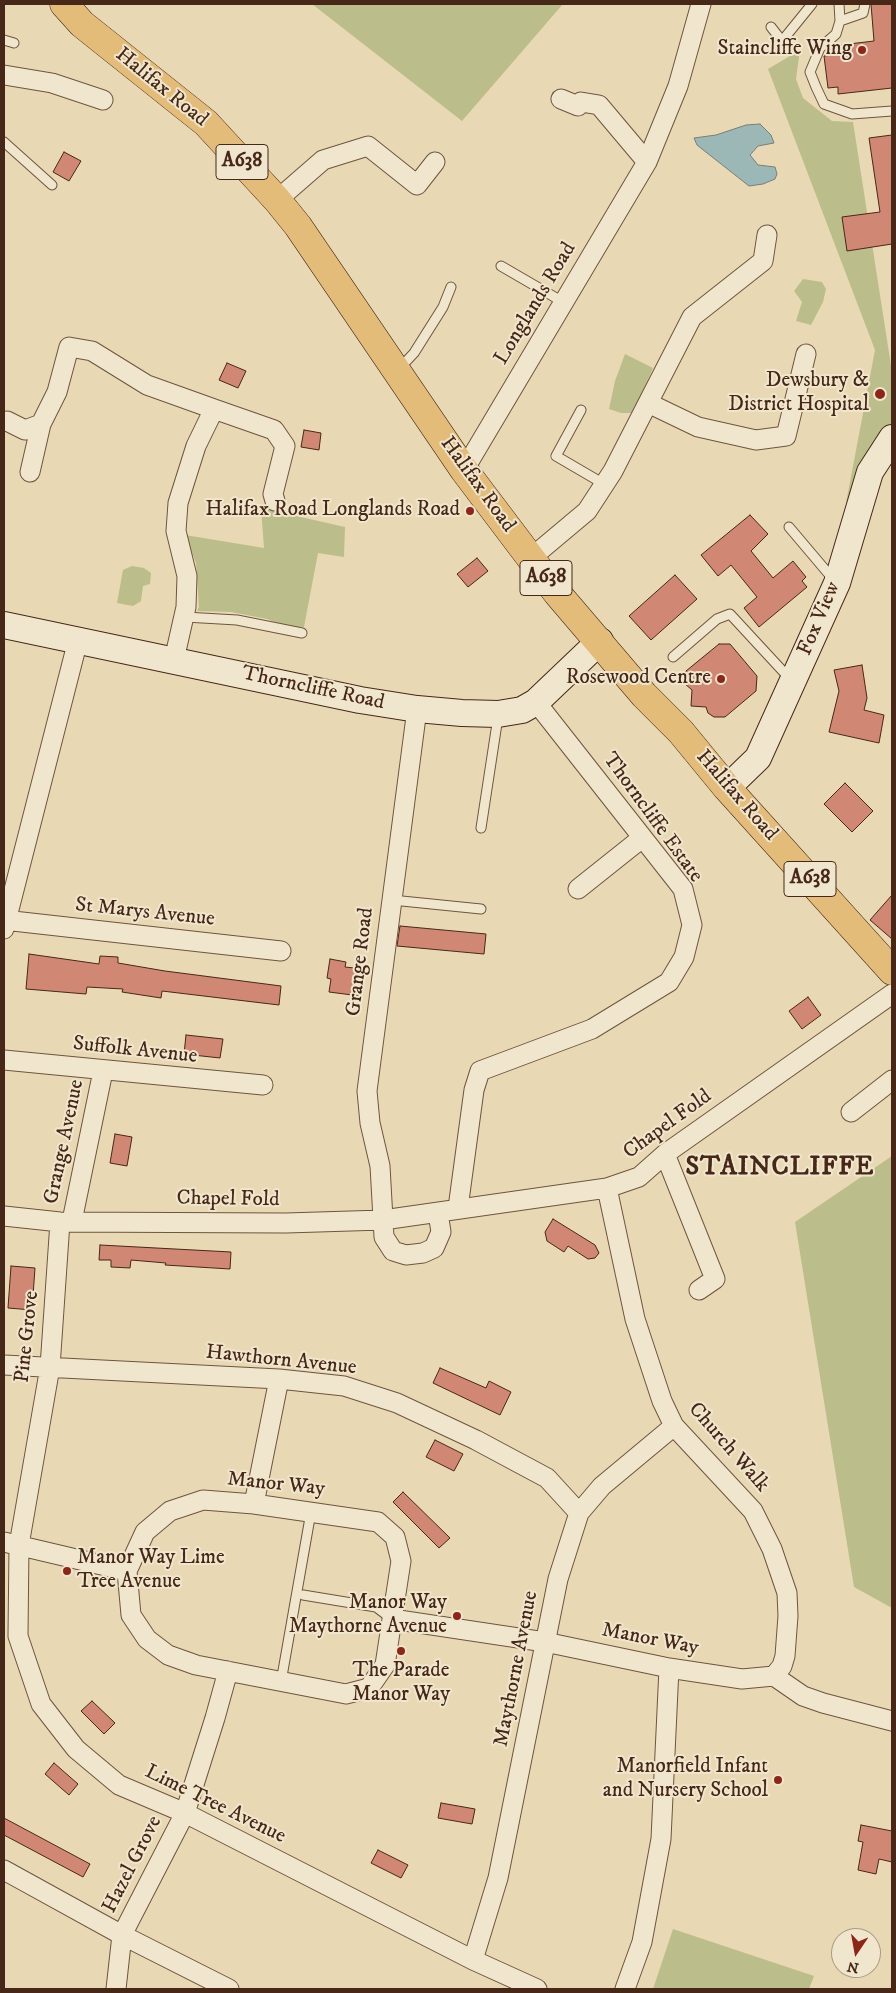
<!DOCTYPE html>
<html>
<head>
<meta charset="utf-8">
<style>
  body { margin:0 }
  #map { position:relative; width:896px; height:1993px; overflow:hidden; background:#e8d9b4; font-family:"IM FELL DW Pica",serif }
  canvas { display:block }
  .frame { position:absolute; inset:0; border:5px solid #472717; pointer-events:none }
  .north { position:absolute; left:831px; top:1928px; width:50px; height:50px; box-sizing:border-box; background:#f0e6ce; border:1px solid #ac9a85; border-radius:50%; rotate:192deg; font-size:14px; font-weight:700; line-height:20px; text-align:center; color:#472717 }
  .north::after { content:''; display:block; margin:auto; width:18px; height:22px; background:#8f2418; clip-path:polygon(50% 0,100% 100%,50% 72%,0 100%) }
</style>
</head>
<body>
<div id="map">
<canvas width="896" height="1993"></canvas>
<div class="frame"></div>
<div class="north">N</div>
</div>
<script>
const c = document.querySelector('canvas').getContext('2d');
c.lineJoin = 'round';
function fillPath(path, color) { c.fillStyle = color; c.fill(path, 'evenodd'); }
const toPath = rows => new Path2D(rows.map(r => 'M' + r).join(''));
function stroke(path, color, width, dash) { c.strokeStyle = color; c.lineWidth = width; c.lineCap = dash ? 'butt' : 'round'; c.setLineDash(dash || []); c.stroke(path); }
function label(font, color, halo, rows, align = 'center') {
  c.font = font + ' "IM FELL DW Pica",serif'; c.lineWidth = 4; c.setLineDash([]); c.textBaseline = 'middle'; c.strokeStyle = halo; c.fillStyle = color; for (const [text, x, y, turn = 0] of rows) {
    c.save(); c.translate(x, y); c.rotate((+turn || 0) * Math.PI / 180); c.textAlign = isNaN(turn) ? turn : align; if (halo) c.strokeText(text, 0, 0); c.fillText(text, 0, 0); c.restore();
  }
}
fillPath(toPath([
  [312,4,563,4,462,121],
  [800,50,796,79,803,98,832,121,853,122,892,372,892,424,877,442,846,503,875,350,768,69],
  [803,279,822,282,826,289,823,302,811,325,796,321,802,302,794,291],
  [625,354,653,368,633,413,621,413,609,409,615,381],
  [261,508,345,527,344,557,318,553,304,627,287,627,267,619,231,612,197,611,199,607,196,563,185,535,264,548],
  [132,566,144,568,151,573,150,584,143,586,141,601,133,606,117,603,123,570],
  [892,1156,892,1608,854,1587,795,1222],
  [673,1929,814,1976,809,1989,653,1989]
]), '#bbbe8a');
const water = toPath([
  [760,124,771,135,774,143,758,146,750,155,758,165,775,167,777,174,775,179,763,184,749,186,697,145,694,138,716,135,746,125,760,124]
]);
fillPath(water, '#9bb8b7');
stroke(water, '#797e77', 1);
const building = toPath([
  [871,4,892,4,892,88,838,94,838,87,828,88,824,56,832,55,832,46,874,41,871,4],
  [892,135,892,244,847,251,842,217,880,212,869,138,892,135],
  [64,152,81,161,69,181,53,172,64,152],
  [227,363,246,371,238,388,219,380,227,363],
  [304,430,321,433,319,450,301,447,304,430],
  [750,515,768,534,751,551,773,578,793,561,806,577,802,581,807,587,759,627,744,608,757,597,731,565,718,576,701,555,750,515],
  [477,558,488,571,468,587,457,574,477,558],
  [675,575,697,599,651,640,629,616,675,575],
  [719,644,730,644,757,676,756,691,725,717,714,717,708,713,706,707,691,706,692,690,684,683,686,671,719,644],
  [862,665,867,698,864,710,884,715,879,743,829,732,839,691,834,670,862,665],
  [845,783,873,811,852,832,824,804,845,783],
  [892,895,892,939,870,920,892,895],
  [400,926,486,934,484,954,397,946,400,926],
  [29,954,99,964,100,956,118,957,118,963,165,971,281,986,279,1005,162,991,161,998,122,992,123,989,87,987,86,994,26,989,29,954],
  [330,959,346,962,345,967,364,969,360,996,329,992,331,979,327,978,330,959],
  [808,997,821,1015,802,1029,789,1011,808,997],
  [186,1035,223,1039,220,1058,184,1054,186,1035],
  [115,1134,132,1137,127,1166,110,1163,115,1134],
  [553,1219,595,1245,599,1253,595,1258,588,1259,568,1246,564,1252,547,1241,545,1232,553,1219],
  [100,1245,231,1252,230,1269,165,1265,166,1263,131,1260,130,1268,111,1267,111,1260,99,1260,100,1245],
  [11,1266,35,1268,32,1310,8,1308,11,1266],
  [440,1368,486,1388,489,1381,511,1392,500,1415,433,1383,440,1368],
  [435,1440,463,1454,454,1471,426,1457,435,1440],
  [403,1492,450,1538,439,1548,393,1502,403,1492],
  [92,1701,115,1723,104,1734,81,1711,92,1701],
  [54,1763,78,1784,69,1795,45,1774,54,1763],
  [441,1803,475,1809,472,1824,438,1818,441,1803],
  [4,1818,90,1864,83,1877,4,1835,4,1818],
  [861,1825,892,1831,892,1862,879,1859,876,1874,858,1870,863,1842,858,1841,861,1825],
  [378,1850,408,1865,401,1878,371,1863,378,1850]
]);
fillPath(building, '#d08874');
stroke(building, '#472717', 1);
const lane = toPath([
  [839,4,840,21,836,34,820,48,810,72,816,87,824,104,852,114,892,111],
  [840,21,863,13,865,4],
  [771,27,782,41,812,4],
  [4,40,14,43],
  [4,142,52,185],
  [501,266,563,302],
  [399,369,414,353,443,307,451,287],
  [581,410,556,456,604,484],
  [789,527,833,579],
  [185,617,237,620,302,633],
  [673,657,717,619,730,614,791,680],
  [481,828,498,717],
  [392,900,481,909],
  [303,1595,376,1607,392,1619],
  [281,1682,311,1512]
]);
const street = toPath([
  [4,75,52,83,103,100],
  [561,99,578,106,581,102,599,105,647,162],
  [277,200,323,160,368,146,417,185,435,162],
  [648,403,698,427,756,440,786,436,806,354],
  [7,421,25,430,41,424,57,392,69,347,92,351,147,385,214,409],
  [464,470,647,162,678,86,701,4],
  [30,472,41,424],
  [531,558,587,511,613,471,692,317,763,261,767,235],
  [174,660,186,607,187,576,176,531,178,503,196,446,214,409,274,430,285,446,273,494,275,501],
  [417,709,367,1091,370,1123,380,1166,384,1237,393,1251,406,1255,423,1253,434,1248,441,1232,438,1213],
  [578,889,642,838],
  [4,920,281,951],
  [4,929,78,640],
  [4,1060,263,1085],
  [851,1112,892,1080],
  [665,1154,715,1279,699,1290],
  [607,1188,635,1319,662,1401,674,1426,753,1511,772,1549,787,1593,788,1616,785,1656,782,1666,774,1676],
  [458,1208,474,1090,480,1071,592,1029,669,982,684,957,692,925,683,889,536,702],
  [4,1216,60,1222,286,1223,383,1220,607,1188,639,1177,665,1154,892,994],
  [72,1221,103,1071],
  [60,1222,50,1367,19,1545,18,1636,41,1704,76,1749,119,1785,185,1813,473,1960,537,1989],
  [4,1365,279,1379,344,1386,397,1403,476,1440,547,1478,579,1513],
  [203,1500,254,1504,378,1522,395,1537,401,1561,385,1665,369,1688,346,1694,196,1665,168,1655,147,1639,131,1615,127,1571,145,1532,170,1511,203,1500],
  [254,1504,279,1379],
  [4,1542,127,1571],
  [392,1619,545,1642,669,1668,742,1679,774,1676,803,1696,823,1703,892,1721],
  [4,1870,122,1935,229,1989],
  [473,1960,498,1878,558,1579,579,1513,602,1486,674,1426],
  [116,1989,122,1935,185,1813,215,1718,228,1671],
  [625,1989,642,1942,661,1839,669,1668]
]);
const secondary = toPath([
  [4,625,360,700,417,709,462,713,498,714,522,710,536,702,600,641],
  [727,788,758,758,837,583,870,472,892,438]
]);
const primary = toPath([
  [64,4,82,24,206,123,277,200,298,226,464,470,557,593,644,695,681,732,727,788,892,971]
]);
stroke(lane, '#6f543e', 11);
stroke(street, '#6f543e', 21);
stroke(secondary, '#472717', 28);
stroke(primary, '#472717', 29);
stroke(lane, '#f0e6ce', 9);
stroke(street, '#f0e6ce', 19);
stroke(secondary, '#f0e6ce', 26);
stroke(primary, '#e4bc7a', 28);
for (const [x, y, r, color] of [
  [862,50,5,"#8f2418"],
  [880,394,6,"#8f2418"],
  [470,511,5,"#8f2418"],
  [721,679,5,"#8f2418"],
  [67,1571,5,"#8f2418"],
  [457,1616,5,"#8f2418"],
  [401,1651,5,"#8f2418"],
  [778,1780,5,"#8f2418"]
]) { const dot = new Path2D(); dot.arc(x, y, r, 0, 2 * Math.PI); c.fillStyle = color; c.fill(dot); stroke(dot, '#f0e6ce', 2); }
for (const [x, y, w] of [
  [242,162,52],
  [546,578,52],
  [810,879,52]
]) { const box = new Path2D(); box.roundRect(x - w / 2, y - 17.5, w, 35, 4); c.fillStyle = '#f0e6ce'; c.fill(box); stroke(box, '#472717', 1); }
label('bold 20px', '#472717', null, [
  ["A638",242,162],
  ["A638",546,578],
  ["A638",810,879]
]);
label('21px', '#472717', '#f0e6ce', [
  ["Staincliffe Wing",852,50],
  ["Dewsbury &",869,382],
  ["District Hospital",869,406],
  ["Halifax Road Longlands Road",460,511],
  ["Rosewood Centre",711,679],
  ["Manor Way Lime",77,1559,"left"],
  ["Tree Avenue",77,1583,"left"],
  ["Manor Way",447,1604],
  ["Maythorne Avenue",447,1628],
  ["The Parade",401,1672,"center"],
  ["Manor Way",401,1696,"center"],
  ["Manorfield Infant",768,1768],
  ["and Nursery School",768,1792]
], 'right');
label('21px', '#472717', '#f0e6ce', [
  ["Halifax Road",161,88,39],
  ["Longlands Road",536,304,-59],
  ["Halifax Road",477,485,54],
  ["Fox View",820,619,-67],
  ["Thorncliffe Road",313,689,12],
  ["Halifax Road",736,796,49],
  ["Thorncliffe Estate",652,818,54],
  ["St Marys Avenue",145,913,6],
  ["Grange Road",361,962,-83],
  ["Suffolk Avenue",135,1051,6],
  ["Chapel Fold",668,1125,-36],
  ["Grange Avenue",65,1142,-78],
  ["Chapel Fold",228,1200,1],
  ["Pine Grove",28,1337,-84],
  ["Hawthorn Avenue",281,1361,6],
  ["Church Walk",728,1448,49],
  ["Manor Way",276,1485,6],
  ["Manor Way",650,1640,11],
  ["Maythorne Avenue",517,1669,-79],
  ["Lime Tree Avenue",215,1805,26],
  ["Hazel Grove",133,1865,-63]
]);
c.letterSpacing = '1px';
label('bold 26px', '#472717', '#f0e6ce', [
  ["STAINCLIFFE",780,1169]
]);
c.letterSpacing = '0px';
</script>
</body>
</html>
